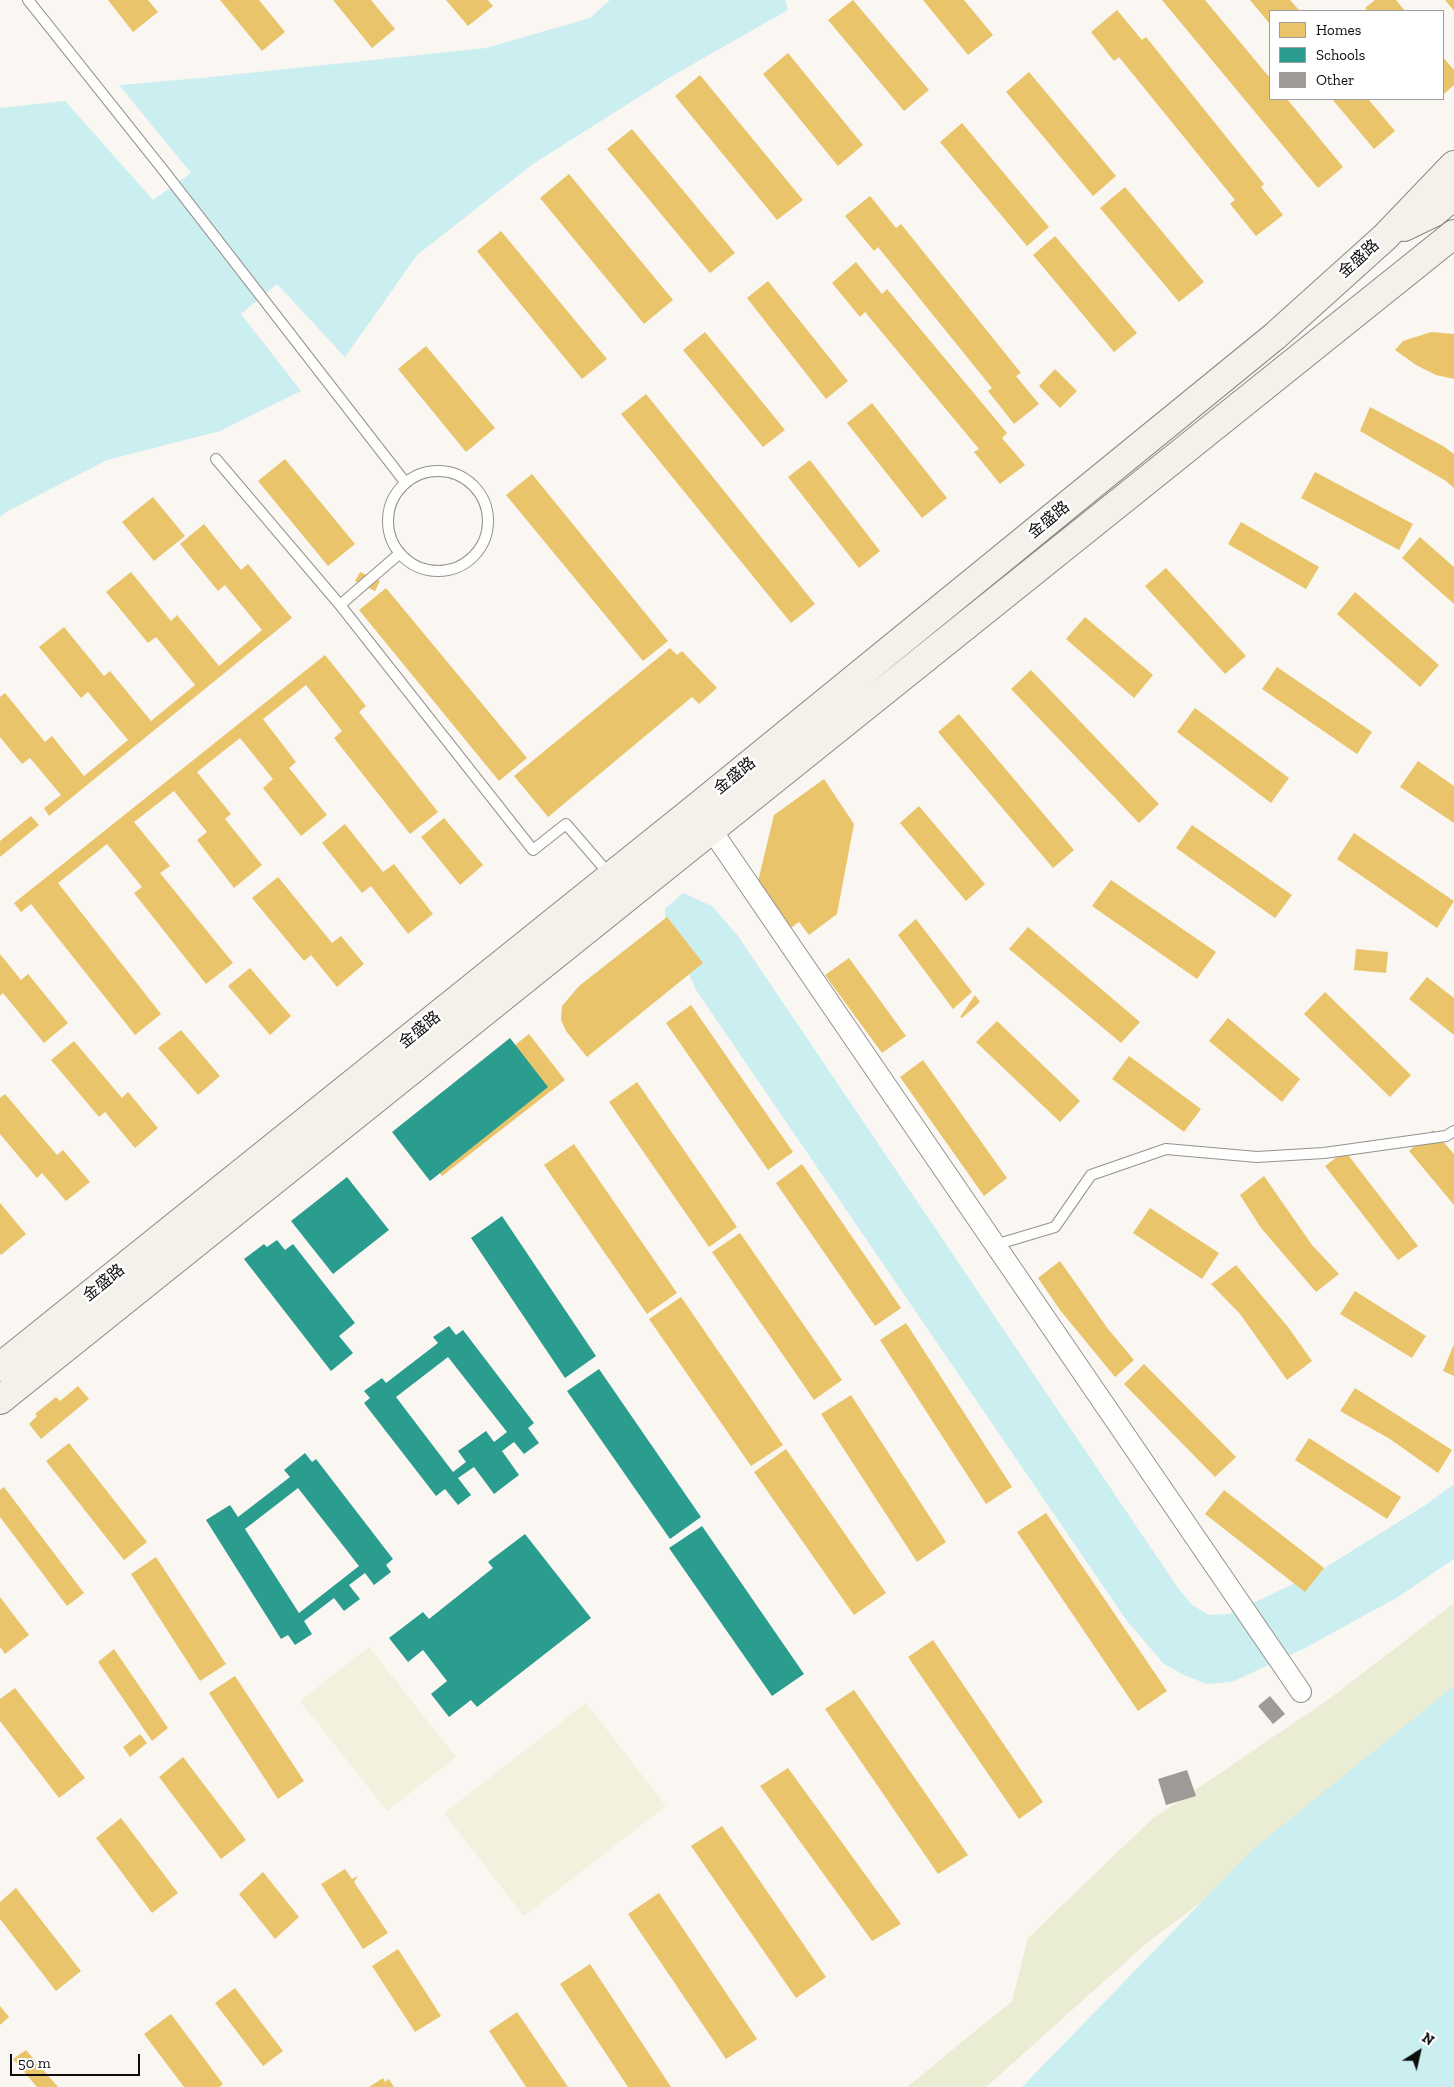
<!DOCTYPE html>
<html>
<head>
<meta charset="utf-8">
<style>
  body { margin:0 }
  #map { position:relative; width:1454px; height:2087px; overflow:hidden; background:#faf6f2; font-family:"Zilla Slab",serif }
  canvas { display:block }
  .legend { position:absolute; left:1269px; top:10px; width:175px; height:90px; box-sizing:border-box; background:#fff; border:1px solid #9e9e9e; margin:0; padding:6px 9px; list-style:none; font-size:15px; color:#0d0d0d }
  .legend li { display:flex; align-items:center; gap:10px; height:25px }
  .legend b { width:25px; border:1px solid #9e9e9e }
  .north { position:absolute; left:1394px; top:2027px; width:50px; height:50px; -webkit-text-stroke:4px #fff; paint-order:stroke; rotate:35deg; font-size:14px; font-weight:700; line-height:20px; text-align:center; color:#0d0d0d }
  .north::after { content:''; display:block; margin:auto; width:18px; height:22px; background:#0d0d0d; clip-path:polygon(50% 0,100% 100%,50% 72%,0 100%) }
  .scale { position:absolute; left:10px; top:2054px; width:130px; height:22px; box-sizing:border-box; border:2px solid #0d0d0d; border-top:0; padding-left:6px; font-size:15px; line-height:18px; white-space:nowrap; color:#0d0d0d; -webkit-text-stroke:4px #fff; paint-order:stroke }
</style>
</head>
<body>
<div id="map">
<canvas width="1454" height="2087"></canvas>
<ul class="legend">
<li><b style="height:14px;background:#e9c46a"></b>Homes</li>
<li><b style="height:14px;background:#2a9d8f"></b>Schools</li>
<li><b style="height:14px;background:#9d9a97"></b>Other</li>
</ul>
<div class="north">N</div>
<div class="scale">50 m</div>
</div>
<script>
const c = document.querySelector('canvas').getContext('2d');
c.lineJoin = 'round';
function fillPath(path, color) { c.fillStyle = color; c.fill(path, 'evenodd'); }
const toPath = rows => new Path2D(rows.map(r => 'M' + r).join(''));
function stroke(path, color, width, dash) { c.strokeStyle = color; c.lineWidth = width; c.lineCap = dash ? 'butt' : 'round'; c.setLineDash(dash || []); c.stroke(path); }
function label(font, color, halo, rows, align = 'center') {
  c.font = font + ' "Zilla Slab","Noto Sans SC",serif'; c.lineWidth = 5; c.setLineDash([]); c.textBaseline = 'middle'; c.strokeStyle = halo; c.fillStyle = color; for (const [text, x, y, turn = 0] of rows) {
    c.save(); c.translate(x, y); c.rotate((+turn || 0) * Math.PI / 180); c.textAlign = isNaN(turn) ? turn : align; if (halo) c.strokeText(text, 0, 0); c.fillText(text, 0, 0); c.restore();
  }
}
fillPath(toPath([
  [1454,1603,1454,1710,1147,1943,986,2087,907,2087,1012,2001,1028,1938,1151,1820,1329,1699]
]), '#eaedd4');
fillPath(toPath([
  [369,1647,456,1757,387,1811,300,1701],
  [586,1703,666,1806,524,1916,444,1813]
]), '#f1f1dd');
fillPath(toPath([
  [610,0,785,0,788,10,672,76,533,164,417,255,345,357,277,284,241,314,301,391,220,431,107,460,6,512,0,517,0,108,65,101,153,200,191,173,119,85,201,78,486,48,590,18],
  [683,893,712,906,738,936,1178,1588,1192,1605,1209,1615,1229,1614,1315,1574,1424,1506,1454,1484,1454,1559,1398,1597,1305,1648,1232,1682,1207,1684,1184,1675,1164,1664,1127,1621,696,990,665,919,665,909],
  [1454,1686,1454,2087,1022,2087,1251,1851]
]), '#cbeef1');
fillPath(toPath([
  [108,0,148,0,158,12,133,32],
  [220,0,259,0,285,32,262,51],
  [333,0,371,0,395,29,372,48],
  [446,0,488,0,493,6,468,26],
  [853,0,929,90,904,111,828,20],
  [923,0,964,0,993,35,968,55],
  [1162,0,1205,0,1270,78,1270,99,1287,99,1343,167,1318,188],
  [1250,0,1290,0,1300,11,1270,11,1270,24],
  [1375,0,1396,0,1405,11,1368,11,1365,8],
  [1445,0,1454,0,1454,11],
  [1117,10,1142,40,1146,37,1264,184,1261,187,1283,215,1256,236,1230,204,1235,200,1119,57,1114,61,1091,32],
  [788,53,863,145,838,166,763,74],
  [1443,57,1454,70,1454,85,1443,95],
  [1029,72,1116,176,1093,196,1006,92],
  [700,75,803,200,777,220,675,96],
  [1332,99,1368,99,1395,131,1374,149],
  [962,123,1049,227,1027,246,940,142],
  [632,129,735,253,710,273,607,149],
  [569,174,673,300,644,324,540,198],
  [1125,187,1204,282,1179,302,1100,208],
  [870,196,896,228,901,224,1021,373,1016,376,1039,404,1014,424,988,391,992,388,878,247,874,251,845,216],
  [501,231,607,359,582,379,477,251],
  [1055,236,1137,333,1114,352,1033,255],
  [856,262,882,294,887,289,1007,433,1002,438,1025,465,1000,484,974,452,979,449,865,312,860,317,832,283],
  [768,281,848,381,826,399,747,298],
  [705,332,785,430,763,447,683,350],
  [1431,332,1454,334,1454,379,1436,375,1416,365,1395,350,1403,341],
  [426,346,495,428,466,452,398,369],
  [1055,369,1077,391,1060,408,1039,386],
  [646,394,815,604,791,623,621,414],
  [872,403,947,498,922,518,847,423],
  [1370,407,1443,446,1454,454,1454,488,1446,481,1360,431],
  [285,459,355,544,328,566,258,481],
  [810,460,880,551,859,568,788,477],
  [1315,472,1413,524,1399,550,1301,498],
  [532,474,668,641,643,661,506,495],
  [153,497,185,536,154,561,122,522],
  [1241,522,1319,567,1306,589,1228,544],
  [204,524,241,570,248,564,292,618,49,816,44,808,61,795,30,758,22,764,0,737,0,697,5,693,45,742,52,736,84,776,128,740,88,692,81,698,39,647,64,627,104,676,110,671,151,721,195,685,156,637,148,643,106,592,131,572,171,621,177,615,219,666,262,630,225,585,218,591,180,544],
  [1420,537,1454,567,1454,604,1402,558],
  [1166,568,1246,656,1225,674,1145,586],
  [360,572,380,581,375,591,355,581],
  [386,588,527,758,499,781,359,610],
  [1355,592,1439,665,1420,687,1337,614],
  [1085,617,1153,675,1134,698,1066,639],
  [670,648,677,655,682,651,717,688,699,704,692,697,548,817,514,776],
  [325,655,366,706,359,712,438,812,410,834,334,738,342,731,306,685,263,719,296,762,289,768,327,815,301,836,263,788,273,779,240,738,197,772,231,814,225,819,262,865,234,888,197,840,207,832,174,791,134,822,170,866,160,873,233,963,206,984,134,893,142,887,107,844,58,883,161,1014,135,1035,31,904,21,912,14,903],
  [1277,667,1372,732,1357,754,1262,689],
  [1031,670,1159,804,1139,823,1011,689],
  [1195,708,1289,778,1271,803,1177,732],
  [959,714,1074,850,1053,868,938,732],
  [1418,761,1454,786,1454,823,1400,787],
  [824,779,854,824,837,914,809,935,799,922,784,933,755,894,774,815],
  [919,806,985,884,966,901,900,823],
  [31,816,39,825,0,857,0,841],
  [444,818,483,865,460,885,421,837],
  [345,824,383,872,394,864,433,914,408,934,371,886,362,893,322,843],
  [1192,825,1292,895,1275,918,1176,848],
  [1354,833,1454,901,1437,928,1337,859],
  [278,877,332,943,341,936,364,964,337,987,311,955,304,961,252,898],
  [1111,880,1216,952,1197,979,1092,906],
  [667,917,703,963,587,1057,566,1031,561,1020,562,1006,579,986],
  [916,919,972,992,953,1009,898,935],
  [1028,927,1140,1022,1121,1043,1009,949],
  [1356,949,1388,952,1386,973,1354,970],
  [0,954,21,980,28,974,68,1023,44,1043,3,993,0,996],
  [849,958,906,1036,882,1053,825,975],
  [250,968,291,1016,270,1035,228,986],
  [1427,977,1454,998,1454,1035,1409,999],
  [1325,992,1411,1075,1390,1097,1304,1014],
  [975,995,980,1002,962,1018,960,1017],
  [691,1005,793,1152,768,1170,666,1023],
  [1228,1018,1300,1079,1282,1102,1209,1041],
  [997,1021,1080,1101,1060,1122,976,1042],
  [181,1030,220,1076,198,1095,158,1048],
  [529,1034,565,1080,442,1176,406,1131],
  [74,1041,122,1098,128,1092,158,1128,135,1148,105,1112,99,1117,51,1060],
  [1129,1056,1201,1109,1184,1132,1112,1079],
  [923,1060,1007,1178,984,1196,900,1077],
  [637,1082,737,1227,709,1247,609,1102],
  [5,1094,57,1155,63,1150,90,1182,66,1201,42,1173,37,1178,0,1134,0,1098],
  [1433,1130,1454,1154,1454,1205,1409,1151],
  [574,1144,677,1293,647,1314,544,1165],
  [1345,1151,1418,1246,1398,1260,1325,1166],
  [802,1164,901,1308,875,1326,776,1183],
  [1264,1176,1312,1245,1339,1274,1316,1292,1261,1228,1240,1195],
  [0,1203,26,1234,1,1255,0,1253],
  [1150,1208,1219,1253,1202,1279,1133,1233],
  [740,1233,842,1380,814,1400,712,1252],
  [1060,1261,1108,1329,1134,1360,1115,1377,1060,1310,1038,1278],
  [1236,1265,1288,1327,1312,1361,1287,1380,1240,1314,1211,1284],
  [1355,1291,1426,1336,1412,1358,1340,1314],
  [681,1297,783,1445,751,1466,649,1319],
  [906,1323,1012,1487,986,1504,880,1340],
  [1454,1344,1454,1376,1443,1371],
  [1144,1364,1236,1457,1215,1477,1124,1384],
  [78,1386,89,1399,41,1439,29,1424,37,1416,35,1414,56,1397,60,1401],
  [1355,1388,1452,1450,1438,1473,1390,1439,1340,1411],
  [851,1395,946,1542,917,1562,821,1414],
  [1309,1438,1401,1497,1387,1519,1295,1460],
  [69,1443,147,1542,124,1560,46,1461],
  [786,1449,886,1593,854,1615,754,1472],
  [4,1487,84,1593,67,1606,0,1517,0,1490],
  [1224,1490,1324,1568,1305,1592,1205,1514],
  [1046,1513,1167,1691,1138,1711,1017,1532],
  [156,1557,226,1664,200,1681,131,1574],
  [0,1597,29,1635,5,1654,0,1647],
  [933,1640,1043,1802,1019,1819,908,1657],
  [114,1649,168,1728,152,1741,98,1662],
  [235,1676,304,1781,278,1799,209,1693],
  [15,1688,85,1778,59,1798,0,1721,0,1699],
  [854,1690,968,1855,938,1874,825,1709],
  [140,1734,147,1743,130,1757,123,1747],
  [183,1757,246,1840,221,1859,159,1777],
  [788,1768,901,1924,872,1941,760,1786],
  [121,1818,178,1893,152,1913,96,1838],
  [722,1826,826,1977,796,1998,691,1846],
  [345,1869,352,1879,358,1876,354,1882,388,1933,363,1949,321,1884],
  [263,1872,299,1917,275,1939,239,1894],
  [16,1888,81,1971,56,1991,0,1919,0,1902],
  [659,1893,757,2039,726,2059,628,1914],
  [398,1949,441,2016,415,2032,372,1966],
  [590,1964,671,2087,628,2087,560,1984],
  [235,1988,283,2051,263,2066,215,2003],
  [0,2006,9,2017,0,2025],
  [517,2012,568,2087,526,2087,489,2031],
  [171,2014,223,2084,219,2087,184,2087,144,2034],
  [26,2050,58,2087,37,2087,13,2059],
  [383,2078,385,2082,389,2079,394,2087,369,2087]
]), '#e9c46a');
fillPath(toPath([
  [510,1038,548,1087,430,1181,392,1132],
  [347,1177,389,1230,333,1274,291,1221],
  [502,1216,596,1356,565,1378,471,1238],
  [277,1240,285,1250,293,1244,355,1323,339,1336,353,1353,331,1371,244,1259,264,1244,267,1247],
  [449,1326,456,1335,463,1330,534,1423,528,1428,539,1443,524,1454,514,1442,502,1451,519,1475,494,1494,474,1467,458,1478,471,1495,458,1505,445,1489,436,1496,364,1403,370,1398,364,1391,382,1378,386,1383,438,1343,433,1337],
  [448,1357,507,1432,494,1442,486,1431,458,1451,466,1462,453,1472,396,1397],
  [599,1369,701,1517,670,1539,567,1391],
  [305,1453,312,1462,316,1459,393,1559,386,1565,391,1572,374,1585,365,1573,349,1585,360,1599,344,1611,334,1598,304,1621,312,1634,295,1645,288,1635,281,1639,206,1520,230,1505,238,1517,290,1477,284,1470],
  [298,1488,359,1566,299,1613,245,1529],
  [702,1526,804,1674,772,1696,669,1548],
  [525,1534,591,1618,477,1707,471,1700,449,1717,431,1694,447,1681,423,1650,408,1662,389,1638,423,1612,429,1619,493,1568,488,1562]
]), '#2a9d8f');
fillPath(toPath([
  [1270,1696,1285,1714,1273,1724,1258,1706],
  [1187,1770,1196,1796,1166,1805,1158,1779]
]), '#9d9a97');
const lane = toPath([
  [28,0,164,171,405,482],
  [216,459,340,605,533,850,566,824,610,875],
  '388 521a50 50 0 1 1 100 0a50 50 0 1 1-100 0Z',
  [340,605,399,554],
  [995,1245,1055,1227,1091,1175,1166,1149,1257,1157,1324,1153,1446,1136,1454,1131]
]);
const street = toPath([
  [704,819,1301,1692]
]);
const secondary = toPath([
  [1404,227,1433,213,1454,196],
  [0,1367,696,808,1275,336,1385,237,1454,165],
  [0,1400,1454,234]
]);
stroke(lane, '#949290', 12);
stroke(street, '#949290', 22);
stroke(secondary, '#8a8987', 30);
stroke(lane, '#fefefd', 10);
stroke(street, '#fefefd', 20);
stroke(secondary, '#f4f0ea', 28);
label('16px', '#0d0d0d', '#fff', [
  ["金盛路",1359,259,-42],
  ["金盛路",1049,520,-39],
  ["金盛路",735,776,-39],
  ["金盛路",420,1030,-39],
  ["金盛路",104,1283,-39]
]);
</script>
</body>
</html>
